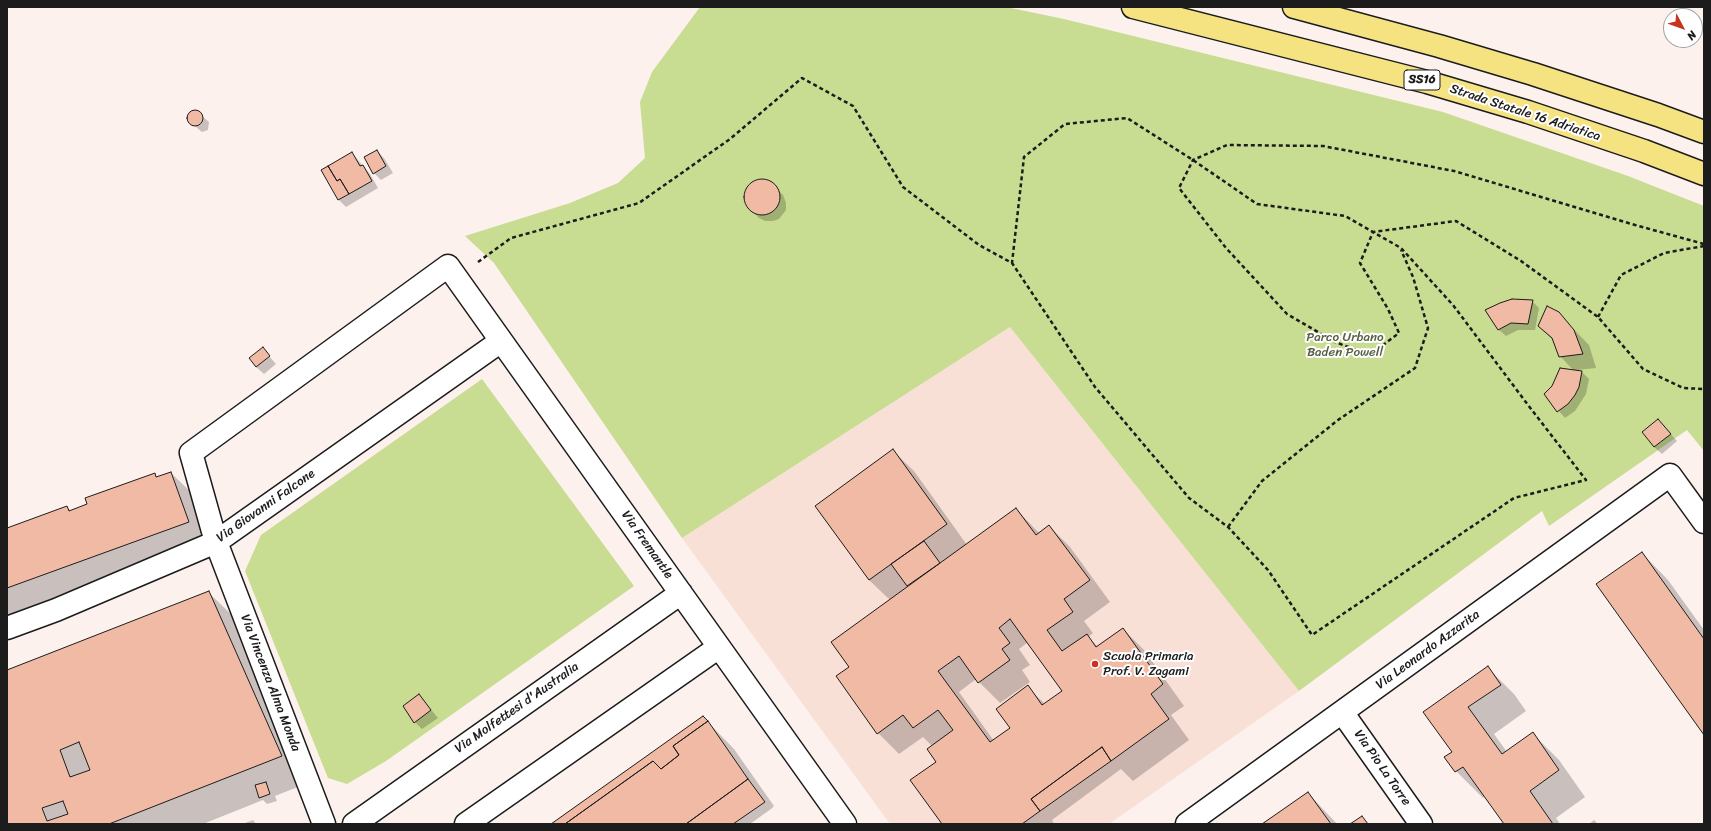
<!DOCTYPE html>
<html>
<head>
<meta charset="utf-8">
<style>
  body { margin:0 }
  #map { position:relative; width:1711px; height:831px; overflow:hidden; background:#fcf1ed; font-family:Sriracha,sans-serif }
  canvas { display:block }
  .frame { position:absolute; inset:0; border:8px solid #1c1c1c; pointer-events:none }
  .north { position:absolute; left:1663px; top:8px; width:40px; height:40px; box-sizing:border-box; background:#fff; border:1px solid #a4a4a4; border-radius:50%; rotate:131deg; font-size:11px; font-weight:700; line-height:16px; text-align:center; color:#1c1c1c }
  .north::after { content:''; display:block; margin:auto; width:14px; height:18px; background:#c8321e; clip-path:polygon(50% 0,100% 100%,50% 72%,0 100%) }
</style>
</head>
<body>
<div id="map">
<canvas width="1711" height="831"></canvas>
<div class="frame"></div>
<div class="north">N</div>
</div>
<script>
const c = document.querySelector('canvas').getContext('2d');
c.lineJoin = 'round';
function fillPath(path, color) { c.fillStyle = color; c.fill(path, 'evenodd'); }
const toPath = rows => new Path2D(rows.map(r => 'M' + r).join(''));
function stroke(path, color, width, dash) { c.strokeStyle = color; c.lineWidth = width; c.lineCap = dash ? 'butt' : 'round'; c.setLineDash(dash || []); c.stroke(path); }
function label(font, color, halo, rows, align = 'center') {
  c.font = font + ' Sriracha,sans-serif'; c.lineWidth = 4; c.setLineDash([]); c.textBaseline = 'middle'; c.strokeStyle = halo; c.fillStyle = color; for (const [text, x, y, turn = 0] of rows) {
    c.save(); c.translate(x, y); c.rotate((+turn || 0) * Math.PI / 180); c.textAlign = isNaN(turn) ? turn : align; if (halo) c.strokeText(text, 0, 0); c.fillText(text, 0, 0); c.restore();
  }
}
fillPath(toPath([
  [1010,327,1299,691,1109,824,890,824,682,538]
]), '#f9e0d7');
fillPath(toPath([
  [700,7,1006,7,1064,19,1443,112,1628,176,1704,206,1704,451,1687,430,1549,526,1542,511,1299,691,1010,327,682,538,494,263,465,236,570,203,618,183,645,158,640,102,652,72],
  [482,379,634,586,386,761,347,784,328,778,245,571,261,535]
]), '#c8dc92');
fillPath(toPath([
  [196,111,209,122,208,130,202,132,191,123,189,117,190,113],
  [377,151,384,158,393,173,381,180,374,173],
  [352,153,370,174,378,188,346,207,339,200,322,170],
  [757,181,766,181,771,183,783,195,786,203,786,210,779,219,773,221,765,221,759,218,751,210,745,200,746,191,749,186],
  [1532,301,1539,308,1535,330,1518,330,1506,336,1498,329],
  [1558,313,1589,345,1596,368,1577,370,1582,372,1589,379,1586,394,1575,411,1565,418,1545,395,1574,371,1560,356,1554,341,1539,326],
  [263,349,276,364,264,374,256,367],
  [1658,420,1677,441,1662,454,1654,447],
  [893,451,914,471,967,545,1016,509,1039,533,1049,526,1070,547,1110,602,1084,621,1093,633,1088,637,1098,647,1123,629,1144,650,1184,706,1171,715,1189,740,1133,781,1121,769,1052,820,1054,824,943,824,937,762,932,746,923,737,899,754,878,733,850,668,890,600,869,580,816,506],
  [1028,642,1063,691,1045,704,1027,687,1011,728,994,741,959,692,976,679,1000,703,1030,682,1022,670,1030,665,1019,649],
  [171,473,198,499,215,548,7,633,7,529,67,507,71,511,154,475,158,478],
  [1642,553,1668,580,1704,630,1704,733],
  [208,592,235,618,308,783,275,796,277,801,267,804,263,800,203,824,7,824,7,671],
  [1488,668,1514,694,1526,711,1494,734,1507,752,1533,734,1559,760,1585,797,1556,818,1560,824,1505,824,1485,796,1483,798,1456,771,1453,752,1425,712],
  [419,695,438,718,422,729,415,722],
  [703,717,734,749,774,806,771,809,750,824,553,824],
  [1308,793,1337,824,1265,824],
  [253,820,256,824,242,824],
  [1594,820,1598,824,1589,824]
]), '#0003');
const building = toPath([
  '187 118a8 8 0 1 1 16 0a8 8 0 1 1-16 0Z',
  [377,150,386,166,373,174,364,157,377,150],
  [352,152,360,166,363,165,372,181,349,194,340,179,337,181,328,166,352,152],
  [328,166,337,181,340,179,349,194,338,200,321,170,328,166],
  '744 197a18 18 0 1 1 36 0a18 18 0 1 1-36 0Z',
  [1512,299,1533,300,1528,324,1511,323,1498,330,1485,310,1500,303,1512,299],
  [1547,306,1559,312,1574,330,1583,354,1559,357,1552,338,1538,326,1547,306],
  [263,347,270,356,256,367,249,358,263,347],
  [1560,368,1582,371,1579,387,1575,395,1568,404,1557,412,1544,394,1552,386,1560,368],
  [1658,419,1671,434,1654,447,1642,432,1658,419],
  [893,449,947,524,869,580,815,506,893,449],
  [171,472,189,522,7,588,7,528,67,506,69,511,87,504,85,498,155,473,156,477,171,472],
  [1016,508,1036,535,1049,525,1090,580,1064,599,1073,612,1047,630,1062,651,1087,634,1096,647,1123,628,1163,684,1151,694,1169,719,1111,761,1102,747,1031,799,1040,811,1022,824,942,824,910,780,936,762,927,749,953,730,938,710,913,728,903,715,877,734,836,676,849,667,831,642,1016,508],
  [1010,619,1062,691,1042,705,1028,685,996,709,1010,728,990,742,938,671,959,656,978,683,1010,660,1002,649,1010,643,999,628,1010,619],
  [924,541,940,563,907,586,891,564,924,541],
  [1642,552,1704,639,1704,735,1596,584,1642,552],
  [209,591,282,756,109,824,7,824,7,670,209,591],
  [1488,666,1501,685,1468,707,1502,754,1533,732,1559,770,1530,791,1553,824,1504,824,1463,767,1455,772,1444,757,1452,752,1423,712,1488,666],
  [419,694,431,710,414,723,403,706,419,694],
  [703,716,708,721,673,746,679,755,661,769,653,761,565,824,551,824,703,716],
  [708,721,748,779,686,824,565,824,653,761,661,769,679,755,673,746,708,721],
  [79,742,90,770,70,777,60,750,79,742],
  [1102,747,1111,761,1040,811,1031,799,1102,747],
  [748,779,765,802,733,824,686,824,748,779],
  [266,782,270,794,259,798,255,785,266,782],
  [1308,792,1331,824,1262,824,1308,792],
  [63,801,68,814,47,821,42,808,63,801],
  [1362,816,1368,824,1350,824,1362,816]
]);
fillPath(building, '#f1baa5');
stroke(building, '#1c1c1c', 1);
const street = toPath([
  [7,628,56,610,216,542,501,341],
  [1342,712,1421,824],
  [324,824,216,542,191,453,448,266,845,824],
  [354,824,681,593],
  [466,824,719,647],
  [1187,824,1670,475,1704,522]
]);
const highway = toPath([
  [1133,7,1427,82,1528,112,1644,151,1704,174],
  [1294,7,1439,46,1533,74,1658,115,1704,132]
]);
stroke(street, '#1c1c1c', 25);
stroke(highway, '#1c1c1c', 25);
stroke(toPath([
  [1704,244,1635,225,1454,171,1323,146,1227,145,1193,160,1179,188,1226,248,1287,314,1335,342,1370,355,1399,333,1388,309,1360,263,1373,232,1456,221,1521,261,1598,317,1643,369,1683,388,1704,389],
  [478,262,511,238,639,203,730,139,802,78,853,106,903,187,979,245,1012,263,1095,387,1189,498,1228,527,1268,570,1312,635,1514,498,1586,480,1528,405,1453,305,1401,248,1345,216,1257,204,1193,160,1127,118,1065,124,1024,157,1012,263],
  [1598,317,1621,275,1664,253,1704,246],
  [1228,527,1262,481,1338,420,1415,368,1428,328,1413,277,1401,250]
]), '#1c1c1c', 2.5, [4, 3]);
stroke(street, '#fff', 22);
stroke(highway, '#f5e382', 22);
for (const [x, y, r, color] of [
  [1095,664,4,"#c8321e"]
]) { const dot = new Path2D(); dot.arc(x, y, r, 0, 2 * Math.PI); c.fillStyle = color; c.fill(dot); stroke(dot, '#fff', 1.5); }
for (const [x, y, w] of [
  [1422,80,36]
]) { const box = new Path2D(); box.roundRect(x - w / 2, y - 10, w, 20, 3); c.fillStyle = '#fff'; c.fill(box); stroke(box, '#1c1c1c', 1); }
label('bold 12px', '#1c1c1c', null, [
  ["SS16",1422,80]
]);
label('13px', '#1c1c1c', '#fff', [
  ["Strada Statale 16 Adriatica",1525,113,18],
  ["Via Giovanni Falcone",266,506,-35],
  ["Via Fremantle",647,545,55],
  ["Via Leonardo Azzarita",1428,650,-36],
  ["Via Vincenza Alma Monda",270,683,69],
  ["Via Molfettesi d'Australia",517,708,-35],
  ["Via Pio La Torre",1382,768,55]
]);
label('13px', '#585f45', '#fff', [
  ["Parco Urbano",1345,338],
  ["Baden Powell",1345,353]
]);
label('13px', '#1c1c1c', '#fff', [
  ["Scuola Primaria",1103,657],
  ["Prof. V. Zagami",1103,672]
], 'left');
</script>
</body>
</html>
